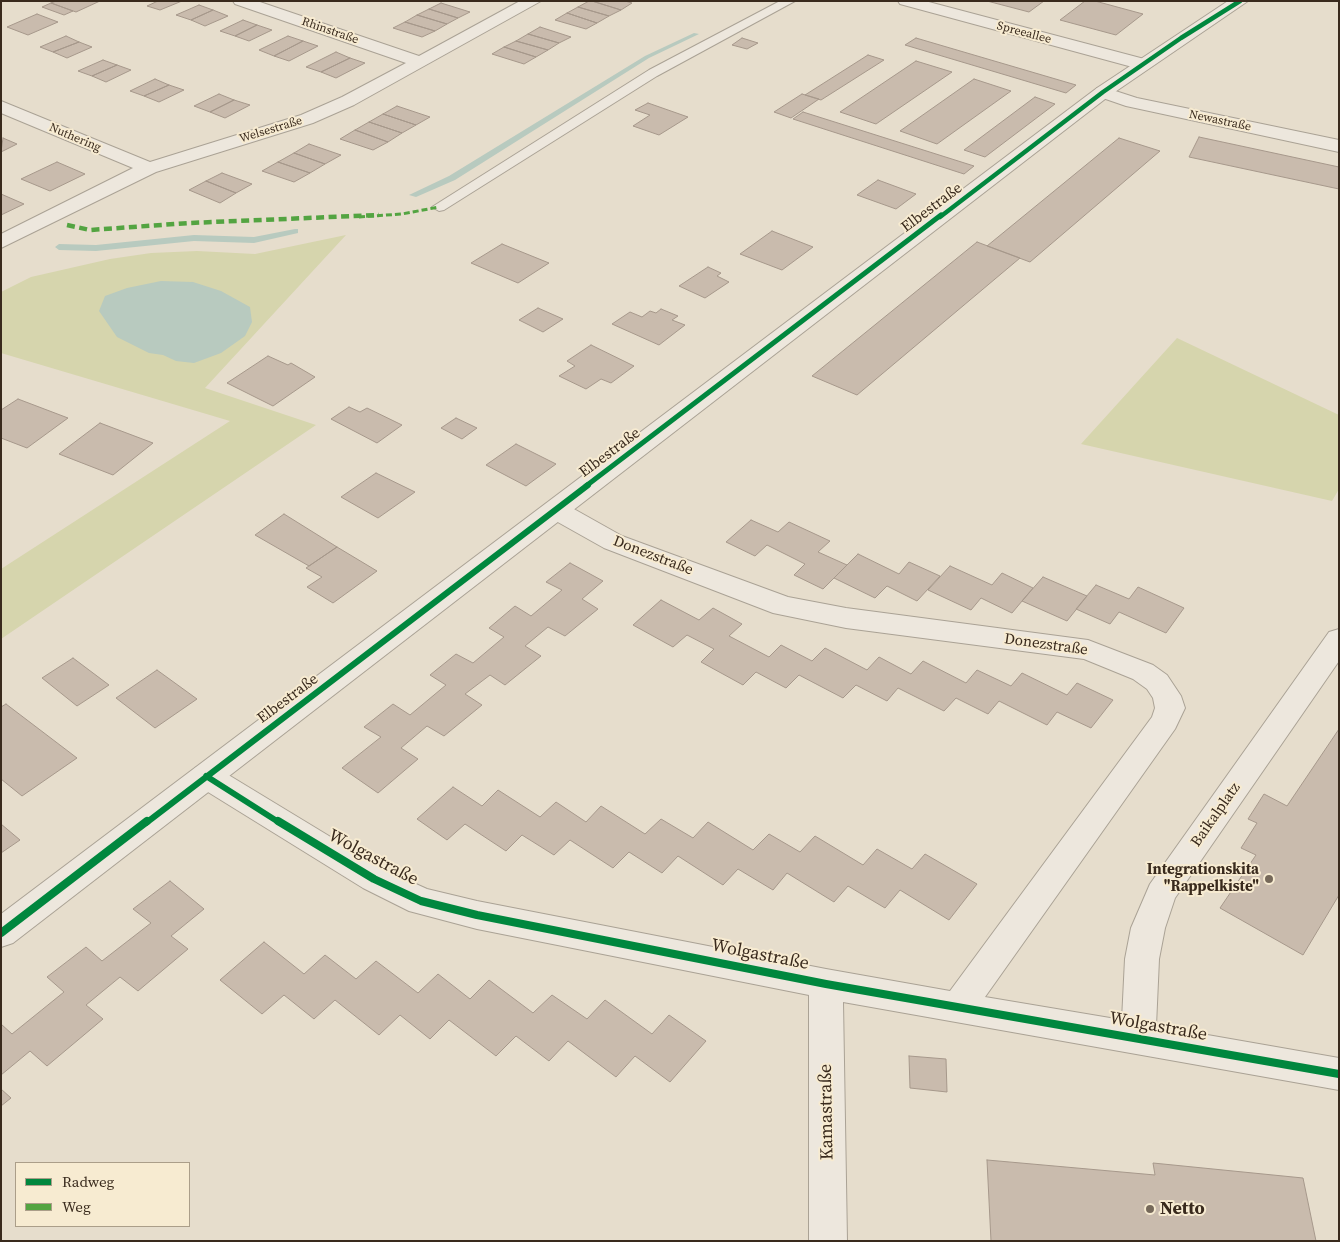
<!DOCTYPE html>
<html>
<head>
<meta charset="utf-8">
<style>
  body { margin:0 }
  #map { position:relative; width:1340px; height:1242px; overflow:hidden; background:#e6ddcc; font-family:"Source Serif 4",serif }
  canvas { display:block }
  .frame { position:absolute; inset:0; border:2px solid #392a1d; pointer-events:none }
  .legend { position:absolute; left:15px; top:1162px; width:175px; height:65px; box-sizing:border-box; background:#f7ebd1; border:1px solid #ab9e89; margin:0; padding:6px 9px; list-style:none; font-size:15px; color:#392a1d }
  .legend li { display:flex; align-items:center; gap:10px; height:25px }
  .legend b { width:25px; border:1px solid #ab9e89 }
</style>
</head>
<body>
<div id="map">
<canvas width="1340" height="1242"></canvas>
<div class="frame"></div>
<ul class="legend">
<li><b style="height:6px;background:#00873e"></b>Radweg</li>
<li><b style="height:6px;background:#53a441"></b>Weg</li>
</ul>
</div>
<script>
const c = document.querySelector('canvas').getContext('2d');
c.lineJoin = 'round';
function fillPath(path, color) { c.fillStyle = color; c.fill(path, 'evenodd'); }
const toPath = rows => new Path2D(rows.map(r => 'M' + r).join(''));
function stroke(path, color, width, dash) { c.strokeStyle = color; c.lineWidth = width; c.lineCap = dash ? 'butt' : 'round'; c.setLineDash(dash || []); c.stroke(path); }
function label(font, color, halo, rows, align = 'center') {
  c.font = font + ' "Source Serif 4",serif'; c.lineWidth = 4; c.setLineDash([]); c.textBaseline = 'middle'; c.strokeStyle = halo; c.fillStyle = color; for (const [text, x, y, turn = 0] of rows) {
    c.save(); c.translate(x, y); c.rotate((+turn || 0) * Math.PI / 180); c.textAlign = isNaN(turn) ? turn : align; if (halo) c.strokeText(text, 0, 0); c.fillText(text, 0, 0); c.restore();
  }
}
fillPath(toPath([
  [346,235,205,388,316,425,1,639,1,569,230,421,1,353,1,292,31,277,110,259,151,253,197,251,255,254],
  [1177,338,1339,415,1339,489,1332,501,1081,444]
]), '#d6d5ad');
fillPath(toPath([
  [161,281,193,282,221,291,250,307,252,322,245,336,221,353,194,363,176,361,163,355,149,353,117,337,99,311,105,296,127,288]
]), '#b8cabf');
fillPath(toPath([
  [694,33,699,34,649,58,455,180,416,197,409,195,449,176,645,56,694,33],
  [295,229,298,229,298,233,254,243,194,241,96,251,59,250,55,247,59,244,96,245,194,235,254,237,295,229]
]), '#b8cabf');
const building = toPath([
  [56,1,100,1,76,12,51,3,56,1],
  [158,1,182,1,160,10,147,6,158,1],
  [589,1,592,1,621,10,609,16,578,7,589,1],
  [592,1,625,1,632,3,621,10,592,1],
  [987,1,1044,1,1029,12,987,1],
  [1085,1,1095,1,1143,14,1116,35,1060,20,1085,1],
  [51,3,73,11,64,15,42,7,51,3],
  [441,3,470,12,458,18,429,9,441,3],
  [199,5,213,10,191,20,176,15,199,5],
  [578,7,609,16,597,23,567,13,578,7],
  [429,9,458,18,447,24,417,15,429,9],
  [213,10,228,16,205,26,191,20,213,10],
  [567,13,597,23,586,29,555,20,567,13],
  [37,14,58,22,28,35,7,27,37,14],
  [417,15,447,24,435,31,405,22,417,15],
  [243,20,257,25,235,36,220,31,243,20],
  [405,22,435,31,422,37,393,28,405,22],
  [257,25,272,30,249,41,235,36,257,25],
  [540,27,571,37,559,43,528,34,540,27],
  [528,34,559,43,548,50,516,41,528,34],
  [66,36,79,42,53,52,40,47,66,36],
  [288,36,303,41,274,56,259,50,288,36],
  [742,38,758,43,747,49,732,45,742,38],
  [916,38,1076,85,1066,93,905,45,916,38],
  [303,41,318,46,289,61,274,56,303,41],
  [516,41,548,50,536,57,504,47,516,41],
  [79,42,92,47,67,58,53,52,79,42],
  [504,47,536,57,524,64,492,54,504,47],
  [336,52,350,58,321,72,306,67,336,52],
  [868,55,884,60,821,100,805,95,868,55],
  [350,58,365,63,336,78,321,72,350,58],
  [103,60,117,65,92,76,78,71,103,60],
  [916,61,952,72,876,124,840,112,916,61],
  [117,65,131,70,106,82,92,76,117,65],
  [155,79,169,85,144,96,130,91,155,79],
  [974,79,1011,91,937,144,900,131,974,79],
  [169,85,184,90,159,102,144,96,169,85],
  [219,94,234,100,210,112,194,106,219,94],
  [802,94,819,99,791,118,774,112,802,94],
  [1035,97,1055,104,985,157,964,150,1035,97],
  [234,100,250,105,225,118,210,112,234,100],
  [648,103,688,117,659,135,633,126,650,115,635,110,648,103],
  [397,106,430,117,416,125,383,114,397,106],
  [803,112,974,166,964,174,793,119,803,112],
  [383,114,416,125,402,133,369,122,383,114],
  [369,122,402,133,388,142,355,130,369,122],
  [355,130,388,142,373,150,340,139,355,130],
  [1199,137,1339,167,1339,189,1189,157,1199,137],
  [3,138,17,144,1,152,3,138],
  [1119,138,1160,151,1030,262,987,246,1119,138],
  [309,144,341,155,325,164,294,153,309,144],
  [294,153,325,164,310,173,278,162,294,153],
  [57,162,85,174,50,191,21,179,57,162],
  [278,162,310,173,294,182,262,171,278,162],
  [222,173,252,184,236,193,206,181,222,173],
  [878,180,916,194,896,209,857,195,878,180],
  [206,181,236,193,220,203,189,190,206,181],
  [1,194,24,204,1,215,1,194],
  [772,231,813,247,782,270,740,254,772,231],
  [977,242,1020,258,857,395,812,376,977,242],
  [502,244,549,263,518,283,471,263,502,244],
  [708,267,721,273,717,276,729,282,705,298,679,286,708,267],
  [538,308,563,319,543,332,519,320,538,308],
  [661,309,678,316,672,320,685,325,659,345,612,324,630,312,642,317,650,311,656,313,661,309],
  [591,345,634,366,611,383,601,379,586,389,559,376,575,366,567,361,591,345],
  [268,356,288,365,291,363,315,377,273,406,227,383,268,356],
  [18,399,68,418,27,448,1,438,1,410,18,399],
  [349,407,360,412,367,408,402,425,377,443,331,419,349,407],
  [456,418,477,428,462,439,441,428,456,418],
  [100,423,153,443,113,475,59,454,100,423],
  [516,444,556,464,526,486,486,465,516,444],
  [376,473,415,492,378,518,341,497,376,473],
  [284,514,337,547,309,566,255,535,284,514],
  [751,520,778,532,789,522,830,541,818,552,847,565,823,589,794,575,805,564,767,545,755,556,726,542,751,520],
  [337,547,377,571,333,603,307,587,322,577,306,568,337,547],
  [858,554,899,574,909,562,940,576,917,601,887,586,875,598,834,578,858,554],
  [570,563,603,581,582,599,598,609,565,636,548,627,525,646,541,656,505,685,490,675,465,694,482,705,444,736,427,726,401,748,418,759,378,793,342,768,381,737,364,727,393,704,410,715,446,685,430,675,456,654,473,663,504,637,489,628,515,606,531,616,562,590,546,582,570,563],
  [950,566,992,585,1002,573,1033,588,1012,613,981,598,971,610,928,590,950,566],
  [1043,577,1087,596,1067,621,1022,601,1043,577],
  [1096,585,1129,599,1138,587,1184,608,1166,633,1119,612,1110,624,1076,609,1096,585],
  [661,600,699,620,713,608,742,624,729,636,769,657,781,645,812,661,825,648,867,670,879,657,911,674,923,661,966,683,977,670,1011,686,1022,673,1067,695,1077,683,1113,700,1091,728,1057,712,1047,725,999,701,988,714,956,698,944,711,898,688,887,701,856,685,843,698,799,675,786,688,756,672,743,685,701,662,714,649,687,635,673,647,633,625,661,600],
  [73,658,109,685,77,706,42,678,73,658],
  [157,670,197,699,155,728,116,698,157,670],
  [6,704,77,758,22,796,1,779,1,707,6,704],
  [1339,729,1339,895,1303,955,1220,908,1256,855,1241,848,1257,823,1248,819,1264,794,1287,806,1339,729],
  [453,787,482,806,498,790,540,817,556,802,586,822,601,806,645,834,661,819,693,838,708,822,753,850,769,834,800,852,815,836,863,865,877,849,912,869,925,854,977,884,949,920,900,890,885,908,848,886,834,902,787,873,773,890,738,869,723,885,678,856,662,873,629,852,613,868,570,840,554,855,522,835,506,851,465,824,447,840,417,819,453,787],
  [1,824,20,840,1,853,1,824],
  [170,881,204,909,171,936,188,949,138,991,120,977,86,1005,103,1019,47,1066,30,1051,1,1075,1,1024,12,1034,64,992,47,977,86,947,102,961,151,923,133,909,170,881],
  [264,942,304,974,325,955,356,979,376,961,418,993,438,974,470,999,489,980,533,1013,552,995,587,1019,605,1000,652,1034,669,1015,706,1041,670,1082,635,1056,616,1077,568,1041,549,1061,516,1036,496,1056,449,1020,430,1039,400,1015,379,1035,335,1000,314,1019,284,995,262,1014,220,980,264,942],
  [909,1056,946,1059,947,1092,910,1088,909,1056],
  [1,1089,11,1098,1,1106,1,1089],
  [987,1160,1155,1175,1153,1163,1303,1178,1316,1241,991,1241,987,1160]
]);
fillPath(building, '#c9bbad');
stroke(building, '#a6988b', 1);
const service = toPath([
  [780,1,795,1,657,76,444,210,439,211,432,207,649,70,780,1]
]);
const minor = toPath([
  [233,1,257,1,419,56,520,1,541,1,354,105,313,123,156,172,1,248,1,234,133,168,1,113,1,101,150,162,301,115,342,97,406,63,235,4,233,1],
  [898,1,925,1,1148,60,1151,64,1148,68,1142,69,1136,68,900,4,898,1],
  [1103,87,1137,98,1339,140,1339,152,1126,106,1097,96,1094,92,1097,88,1103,87],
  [556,502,565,504,622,536,788,597,846,608,1088,640,1153,665,1167,675,1181,696,1185,708,1175,729,985,997,1122,1020,1125,959,1131,928,1150,884,1329,632,1339,629,1339,661,1175,898,1165,928,1159,959,1156,1026,1339,1058,1339,1090,843,1002,847,1241,809,1241,809,995,477,929,409,911,363,888,195,784,191,776,195,768,206,764,217,768,385,870,427,889,477,901,826,969,950,991,1152,717,1155,708,1153,698,1147,689,1133,679,1084,659,846,628,773,613,604,548,547,516,543,510,547,504,556,502]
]);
const tertiary = toPath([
  [1228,1,1248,1,1109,96,13,943,1,947,1,914,1097,88,1228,1]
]);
stroke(service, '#aaa295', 2);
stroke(minor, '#aaa295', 2);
stroke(tertiary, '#aaa295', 2);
fillPath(service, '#ede7dd');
fillPath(minor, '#ede7dd');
fillPath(tertiary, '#ede7dd');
stroke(toPath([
  [359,217,402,214,439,207]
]), '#53a441', 3, [6, 3]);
stroke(toPath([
  [67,225,90,230,189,223,379,215]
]), '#53a441', 4.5, [8, 4.5]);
stroke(toPath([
  [940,217,1103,92,1181,38,1240,1]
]), '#00873e', 4.5);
stroke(toPath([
  [586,486,941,215]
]), '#00873e', 5);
stroke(toPath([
  [206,776,280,823],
  [146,823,588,485]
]), '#00873e', 6);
stroke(toPath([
  [278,821,374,879,421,901,477,915,826,984,1339,1074],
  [1,933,147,821]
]), '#00873e', 8);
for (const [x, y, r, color] of [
  [1269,879,5,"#76695a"],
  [1150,1209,5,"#76695a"]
]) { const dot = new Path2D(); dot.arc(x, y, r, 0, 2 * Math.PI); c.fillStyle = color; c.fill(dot); stroke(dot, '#f7ebd1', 2); }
label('12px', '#392a1d', '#f7ebd1', [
  ["Rhinstraße",330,31,19],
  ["Spreeallee",1024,33,15],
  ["Newastraße",1220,121,12],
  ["Welsestraße",271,130,-17],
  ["Nuthering",75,138,23]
]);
label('15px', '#392a1d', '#f7ebd1', [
  ["Elbestraße",932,208,-37],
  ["Elbestraße",610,453,-37],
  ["Donezstraße",653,556,21],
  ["Donezstraße",1046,645,8],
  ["Elbestraße",288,699,-37],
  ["Baikalplatz",1216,815,-55]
]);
label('bold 15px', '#392a1d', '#f7ebd1', [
  ["Integrationskita",1259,870],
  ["\"Rappelkiste\"",1259,887]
], 'right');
label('18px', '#392a1d', '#f7ebd1', [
  ["Wolgastraße",373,858,28],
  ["Wolgastraße",760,955,11],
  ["Wolgastraße",1158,1027,10],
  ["Kamastraße",827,1112,-91]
]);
label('bold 18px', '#392a1d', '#f7ebd1', [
  ["Netto",1160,1209]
], 'left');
</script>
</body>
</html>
